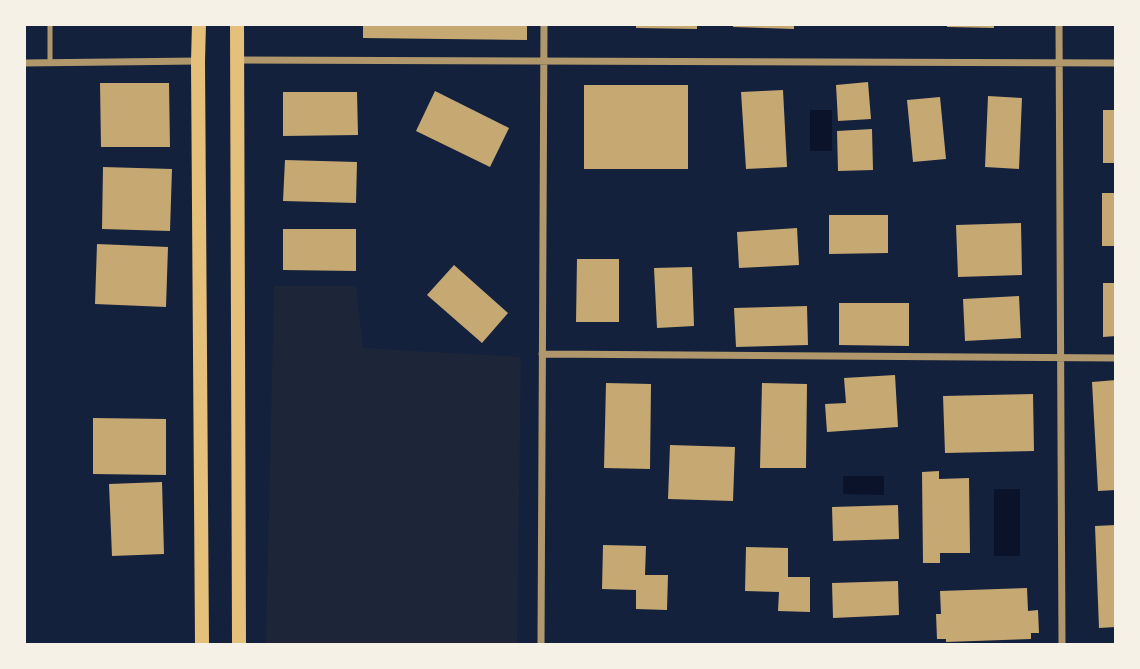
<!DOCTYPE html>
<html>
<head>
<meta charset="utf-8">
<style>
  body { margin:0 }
  #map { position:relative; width:1140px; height:669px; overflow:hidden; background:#14213d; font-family:Raleway,sans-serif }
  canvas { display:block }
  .frame { position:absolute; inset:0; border:26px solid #f6f1e7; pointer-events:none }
</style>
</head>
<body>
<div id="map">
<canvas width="1140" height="669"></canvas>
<div class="frame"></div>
</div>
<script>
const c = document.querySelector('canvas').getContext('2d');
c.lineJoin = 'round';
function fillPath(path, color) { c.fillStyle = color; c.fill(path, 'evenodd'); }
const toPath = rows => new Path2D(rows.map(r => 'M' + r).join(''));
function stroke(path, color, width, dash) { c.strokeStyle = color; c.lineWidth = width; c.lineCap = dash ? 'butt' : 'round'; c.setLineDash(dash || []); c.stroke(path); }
fillPath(toPath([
  [274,286,356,286,363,348,521,357,517,644,266,644]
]), '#1d2539');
fillPath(toPath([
  [810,110,832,110,832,151,810,151],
  [843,476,884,476,884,495,843,494],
  [994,489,1020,489,1020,556,994,556]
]), '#0b132b');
fillPath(toPath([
  [363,24,527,24,527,40,363,38],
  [636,24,697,24,697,29,636,28],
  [733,24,794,24,794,29,733,27],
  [947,24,994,24,994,28,947,27],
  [868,82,871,119,838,121,836,85],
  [100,83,169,83,170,147,101,147],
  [584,85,688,85,688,169,584,169],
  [783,90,787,167,746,169,741,92],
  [435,91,509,128,490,167,416,131],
  [283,92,357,92,358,135,283,136],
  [988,96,1022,98,1019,169,985,167],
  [940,97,946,159,913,162,907,100],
  [1103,110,1116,110,1116,163,1103,163],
  [872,129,873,170,838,171,837,131],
  [285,160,357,162,356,203,283,201],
  [103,167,172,169,170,231,102,229],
  [1102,193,1116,193,1116,246,1102,246],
  [829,215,888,215,888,253,829,254],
  [1021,223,1022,275,958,277,956,225],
  [797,228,799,265,739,268,737,232],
  [283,229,356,229,356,271,283,270],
  [97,244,168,247,166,307,95,304],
  [577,259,619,259,619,322,576,322],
  [454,265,508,313,482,343,427,295],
  [692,267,694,326,657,328,654,268],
  [1103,283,1116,283,1116,336,1103,337],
  [1019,296,1021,338,965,341,963,299],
  [839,303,909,303,909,346,839,345],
  [807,306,808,345,736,347,734,308],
  [895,375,898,427,827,432,825,404,846,403,844,378],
  [1116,380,1116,490,1098,491,1092,382],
  [606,383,651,384,650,469,604,468],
  [762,383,807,384,806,468,760,468],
  [1033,394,1034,451,945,453,943,396],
  [93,418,166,419,166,475,93,474],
  [670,445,735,447,733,501,668,499],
  [939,471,939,479,969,478,970,553,940,553,940,563,923,563,922,472],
  [162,482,164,554,112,556,109,484],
  [898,505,899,539,833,541,832,507],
  [1116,525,1116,627,1099,628,1095,526],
  [603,545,646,546,645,575,668,575,667,610,636,609,636,590,602,589],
  [746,547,788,548,788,577,810,577,810,612,778,611,779,592,745,591],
  [898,581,899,615,833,618,832,583],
  [1027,588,1028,611,1038,610,1039,633,1031,633,1031,639,946,642,946,639,937,639,936,614,941,614,940,591]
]), '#c6a872');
stroke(toPath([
  [50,62,50,24]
]), '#b1986c', 5);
stroke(toPath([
  [1059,24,1062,644],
  [238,60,1116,63],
  [24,63,198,61],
  [542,354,1116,358],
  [541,644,544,24]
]), '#b1986c', 7);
stroke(toPath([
  [199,24,198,61,202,644],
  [237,24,239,644]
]), '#e5c07b', 14);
</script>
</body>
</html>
